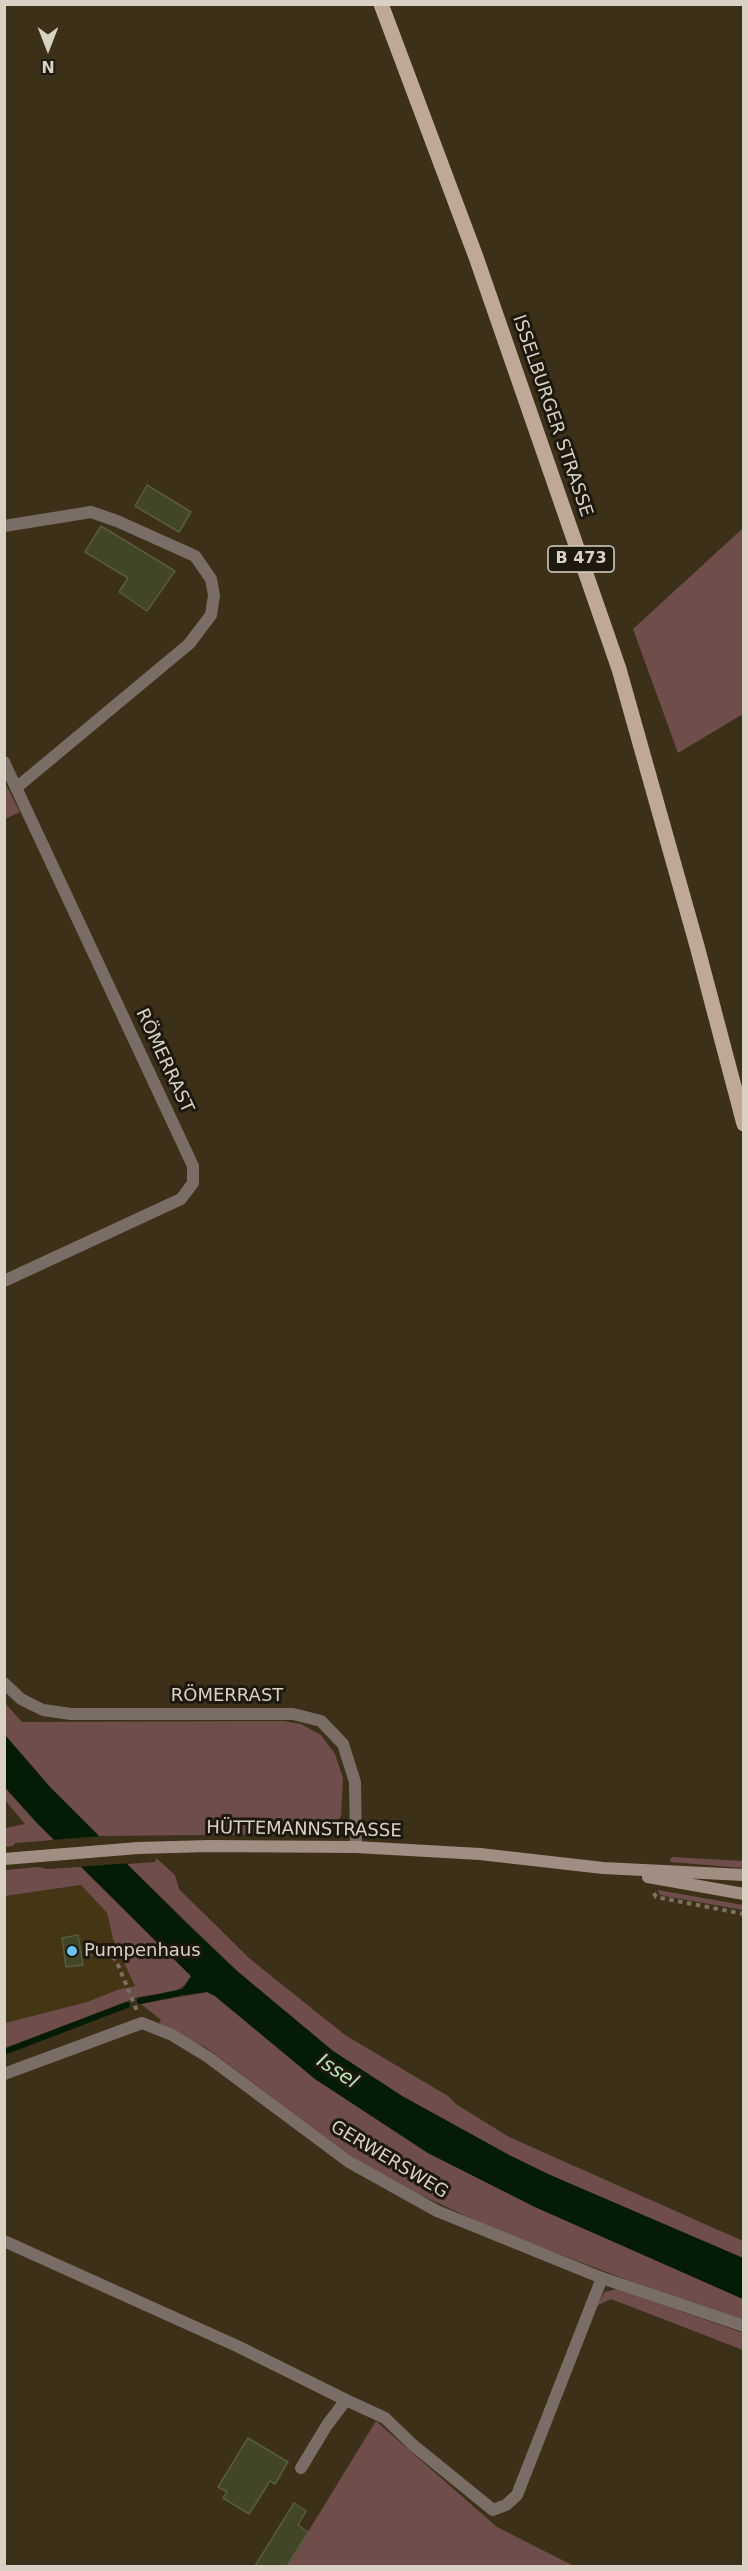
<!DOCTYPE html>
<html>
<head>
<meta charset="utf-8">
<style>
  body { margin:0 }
  #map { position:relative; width:748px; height:2571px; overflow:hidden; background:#3c3018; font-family:"DejaVu Sans",sans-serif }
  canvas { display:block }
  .frame { position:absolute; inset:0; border:6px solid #d9d2c4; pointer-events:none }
  .north { position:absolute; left:18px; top:18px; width:60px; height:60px; -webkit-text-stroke:4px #1e190e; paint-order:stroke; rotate:180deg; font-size:16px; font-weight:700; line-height:24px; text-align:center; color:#d9d2c4 }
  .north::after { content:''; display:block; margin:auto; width:21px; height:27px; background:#d9d2c4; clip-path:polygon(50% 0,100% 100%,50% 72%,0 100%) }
</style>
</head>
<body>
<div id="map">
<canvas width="748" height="2571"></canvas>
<div class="frame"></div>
<div class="north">N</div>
</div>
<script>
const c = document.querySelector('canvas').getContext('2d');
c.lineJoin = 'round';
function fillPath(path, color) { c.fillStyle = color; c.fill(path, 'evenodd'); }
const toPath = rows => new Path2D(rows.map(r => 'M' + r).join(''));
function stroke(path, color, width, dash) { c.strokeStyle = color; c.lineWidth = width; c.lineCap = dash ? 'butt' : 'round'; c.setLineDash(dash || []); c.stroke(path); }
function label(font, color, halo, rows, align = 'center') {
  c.font = font + ' "DejaVu Sans",sans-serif'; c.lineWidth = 6; c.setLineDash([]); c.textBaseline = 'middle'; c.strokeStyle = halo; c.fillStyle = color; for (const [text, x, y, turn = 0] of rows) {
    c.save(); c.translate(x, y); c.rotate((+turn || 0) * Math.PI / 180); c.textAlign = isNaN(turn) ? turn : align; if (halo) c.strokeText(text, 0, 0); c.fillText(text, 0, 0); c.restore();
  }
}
fillPath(toPath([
  [81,1885,107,1913,113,1939,135,1986,117,1990,87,2002,5,2023,5,1896]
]), '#443515');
fillPath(toPath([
  [743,528,743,714,678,753,633,629],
  [4,781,20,812,5,819,4,819],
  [4,1702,22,1722,283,1721,301,1724,321,1735,335,1754,343,1778,341,1816,335,1825,320,1834,99,1836,50,1787,5,1735],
  [4,1787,36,1822,54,1840,15,1843,13,1846,5,1847,5,1828,25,1824,5,1800],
  [673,1857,743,1861,743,1868,670,1862,670,1859],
  [156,1858,175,1875,179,1889,250,1959,345,2035,448,2096,456,2104,509,2137,743,2241,743,2258,550,2175,509,2155,402,2096,333,2051,237,1971,127,1864,155,1862],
  [38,1867,47,1869,81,1867,191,1976,188,1983,176,1991,138,1997,5,2048,5,2023,87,2002,117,1990,135,1986,113,1939,107,1913,81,1885,5,1896,5,1870],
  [658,1890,743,1905,743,1910,664,1896,659,1894],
  [207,1992,215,1996,315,2079,428,2153,535,2207,743,2299,743,2320,659,2292,496,2230,393,2182,356,2160,208,2049,159,2023,161,2020,141,2004],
  [617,2289,743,2333,743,2350,611,2299,596,2306,605,2292],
  [376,2421,497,2527,574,2566,287,2566]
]), '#6e4d4a');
fillPath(toPath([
  [5,1735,50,1787,183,1920,237,1971,333,2051,402,2096,509,2155,550,2175,743,2258,743,2299,535,2207,428,2153,315,2079,215,1996,207,1992,186,1995,183,1988,191,1976,36,1822,5,1787]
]), '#041b06');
fillPath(toPath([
  [103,1836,131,1863,77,1867,50,1840]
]), '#3c3018');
stroke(toPath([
  [140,2001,192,1990],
  [4,2052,127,2005]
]), '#041b06', 6);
const building = toPath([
  [147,485,191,512,179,532,135,506,147,485],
  [101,526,175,571,147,611,119,592,128,578,85,552,101,526],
  [78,1935,83,1965,66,1967,62,1938,78,1935],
  [248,2438,288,2462,275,2484,270,2481,249,2514,223,2498,227,2492,218,2487,248,2438],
  [294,2503,306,2511,298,2525,308,2532,287,2566,255,2566,294,2503]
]);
fillPath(building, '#424626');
stroke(building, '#575b40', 1.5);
stroke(toPath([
  [654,1893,656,1897,744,1914],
  [87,1955,108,1953,116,1960,137,2011]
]), '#7b715d', 4, [4.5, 4.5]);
stroke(toPath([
  [4,526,91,512,117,521,195,556,211,579,214,595,211,615,189,644,16,788],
  [4,2241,237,2346,346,2400,327,2425,301,2468],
  [346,2400,385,2418,413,2445,493,2510,506,2505,517,2495,602,2278]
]), '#796d66', 12);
stroke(toPath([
  [4,762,193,1166,193,1183,181,1199,4,1281],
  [4,1683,21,1699,43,1710,71,1714,293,1714,321,1721,343,1744,355,1782,356,1847],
  [4,2074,142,2023,172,2035,208,2057,349,2162,437,2211,602,2278,744,2326]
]), '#796d66', 12);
stroke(toPath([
  [4,1859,138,1848,209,1846,356,1847,480,1854,603,1868,744,1875],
  [648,1877,744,1894]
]), '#a18e83', 12);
stroke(toPath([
  [381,4,476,257,619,669,697,946,744,1124]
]), '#c0a899', 15);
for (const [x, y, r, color] of [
  [72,1951,6,"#6dc2f3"]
]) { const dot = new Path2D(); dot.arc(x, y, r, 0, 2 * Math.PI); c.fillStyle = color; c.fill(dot); stroke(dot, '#1e190e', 2); }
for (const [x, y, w] of [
  [581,559,66]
]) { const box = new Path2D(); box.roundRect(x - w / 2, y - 13, w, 26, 4.5); c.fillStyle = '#1e190e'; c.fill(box); stroke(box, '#d9d2c4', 1.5); }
label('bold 16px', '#d9d2c4', null, [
  ["B 473",581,559]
]);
label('18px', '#d9d2c4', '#1e190e', [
  ["ISSELBURGER STRASSE",552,416,71],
  ["RÖMERRAST",164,1061,65],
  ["RÖMERRAST",227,1696],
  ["HÜTTEMANNSTRASSE",304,1830,1],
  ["GERWERSWEG",389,2160,31]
]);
label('18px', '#d9d2c4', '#1e190e', [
  ["Pumpenhaus",84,1951]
], 'left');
label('italic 20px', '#b6e6b6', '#1e190e', [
  ["Issel",337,2072,34]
]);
</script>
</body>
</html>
